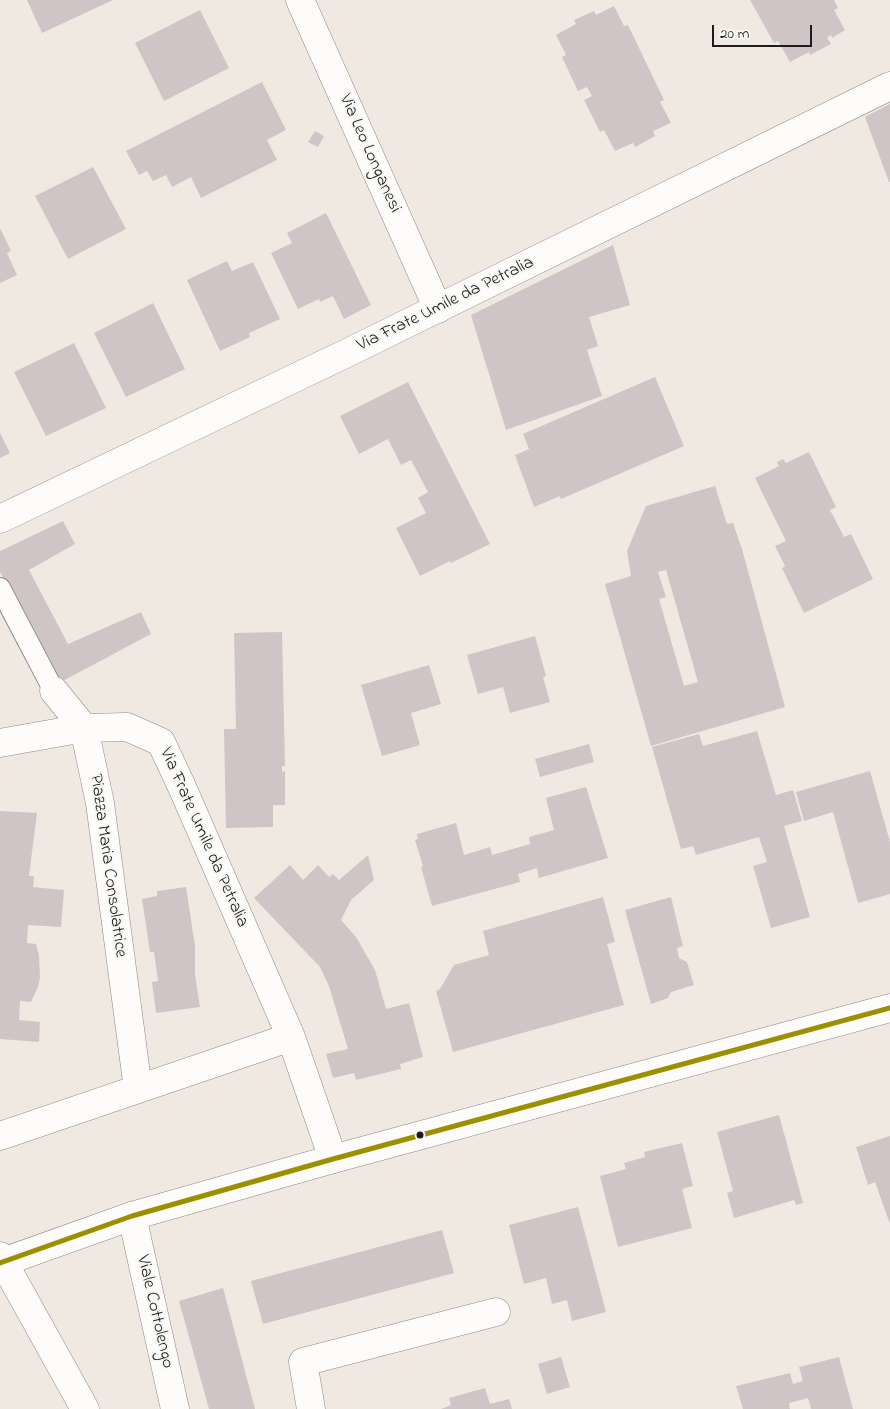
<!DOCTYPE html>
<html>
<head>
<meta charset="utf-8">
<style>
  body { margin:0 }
  #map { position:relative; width:890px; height:1409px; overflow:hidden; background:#efe9e2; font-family:"Indie Flower",sans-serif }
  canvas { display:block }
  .scale { position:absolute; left:712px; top:25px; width:100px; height:22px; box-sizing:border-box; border:2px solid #1c1c1c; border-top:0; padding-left:6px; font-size:15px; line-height:18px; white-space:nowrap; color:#1c1c1c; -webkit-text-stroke:4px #f6f6f2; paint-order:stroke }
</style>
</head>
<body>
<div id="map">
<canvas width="890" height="1409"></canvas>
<div class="scale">20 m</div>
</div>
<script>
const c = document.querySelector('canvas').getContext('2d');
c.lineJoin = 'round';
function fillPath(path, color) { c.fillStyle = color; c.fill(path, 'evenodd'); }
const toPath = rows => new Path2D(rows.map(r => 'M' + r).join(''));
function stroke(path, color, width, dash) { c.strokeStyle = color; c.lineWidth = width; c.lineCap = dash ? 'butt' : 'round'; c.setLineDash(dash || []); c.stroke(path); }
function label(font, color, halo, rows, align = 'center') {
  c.font = font + ' "Indie Flower",sans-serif'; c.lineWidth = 4; c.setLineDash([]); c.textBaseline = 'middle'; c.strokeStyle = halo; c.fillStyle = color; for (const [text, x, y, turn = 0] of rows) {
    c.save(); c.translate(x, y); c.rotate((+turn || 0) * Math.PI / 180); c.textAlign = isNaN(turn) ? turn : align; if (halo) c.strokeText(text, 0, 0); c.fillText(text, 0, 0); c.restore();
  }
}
fillPath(toPath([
  [27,0,113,0,42,33],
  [750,0,834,0,838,8,834,10,845,30,832,38,831,35,827,38,831,44,810,55,809,52,790,62,778,41,774,43],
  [614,6,624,26,628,25,664,100,660,102,671,123,653,131,655,136,635,147,633,143,615,151,604,130,600,132,584,100,592,96,587,87,578,91,562,57,566,55,556,35,576,24,574,20,594,11,596,15],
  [200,10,229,68,164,101,135,43],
  [262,82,286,130,267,140,277,160,201,198,191,177,172,187,166,175,153,181,147,171,139,175,126,151],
  [890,104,890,182,889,182,865,117],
  [315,131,324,136,318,147,308,142],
  [93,167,126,229,68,259,35,196],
  [326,213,371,305,344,319,333,296,320,302,319,299,298,309,271,253,292,243,287,233],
  [0,228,11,251,7,253,17,275,0,283],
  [613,245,630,305,589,317,598,346,587,350,602,396,506,430,471,315],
  [227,261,232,271,253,262,280,319,249,333,250,337,220,351,187,280],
  [153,303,185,369,126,397,94,333],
  [74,343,106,408,46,436,14,372],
  [655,377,684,446,561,499,560,496,534,507,515,455,529,449,523,434],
  [408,382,490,544,451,563,450,561,420,576,396,528,426,513,418,498,428,492,411,460,401,465,388,439,359,454,340,416],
  [0,433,10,453,0,458],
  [809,452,836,507,830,510,844,537,851,534,873,579,804,613,782,568,785,566,775,546,786,541,755,478,779,466,777,462,783,459,786,463],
  [715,486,727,524,733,523,742,549,785,707,651,746,605,584,631,576,627,551,646,506],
  [666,570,698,682,684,686,659,599,666,597,658,572],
  [63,521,75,544,29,570,68,644,141,612,151,634,57,684,0,572,0,551],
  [282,632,285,766,282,766,282,772,285,771,285,805,273,805,273,827,226,828,224,729,236,729,234,633],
  [535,636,546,676,543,677,550,702,510,713,503,687,478,694,467,655],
  [429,665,441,704,411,713,420,745,382,756,361,685],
  [757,731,776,795,793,790,802,821,784,826,810,917,771,928,753,866,767,862,759,837,696,855,693,846,681,849,652,747,699,734,703,746],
  [589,744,594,762,540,777,535,759],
  [870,771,890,842,890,894,858,903,833,812,804,821,796,792],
  [586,787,608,858,539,878,537,868,518,874,520,882,432,906,421,867,423,866,415,840,418,839,417,834,456,823,464,855,490,847,492,855,530,844,529,837,554,830,546,798],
  [0,811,37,813,29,876,34,876,33,887,64,890,61,927,28,925,27,943,36,944,39,956,40,978,38,987,31,1002,20,1001,19,1020,40,1022,39,1042,0,1039],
  [368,855,374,880,351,900,341,920,356,937,375,970,386,1009,409,1003,423,1057,400,1064,401,1069,356,1080,354,1073,333,1078,326,1054,348,1049,329,986,320,967,254,898,290,865,303,880,318,865,329,877,333,874,339,880],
  [186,887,195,946,195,975,200,1007,156,1013,152,982,158,981,154,952,150,952,142,899,157,896,157,891],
  [603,897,615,942,607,944,624,1005,453,1052,436,991,440,989,454,965,489,955,483,931],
  [671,897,683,946,677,948,679,958,687,962,694,985,671,992,668,998,651,1004,625,910],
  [779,1115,803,1203,796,1205,794,1200,734,1218,727,1193,733,1191,717,1132],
  [890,1136,890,1224,875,1182,868,1185,856,1147],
  [682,1143,693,1186,682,1189,692,1228,618,1247,600,1176,626,1169,624,1163,645,1157,644,1152],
  [578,1207,606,1312,572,1321,567,1300,552,1304,546,1278,524,1284,509,1225],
  [442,1230,454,1273,263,1324,251,1281],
  [223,1288,255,1409,209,1409,179,1301],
  [561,1357,570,1387,547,1394,538,1364],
  [839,1357,853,1409,811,1409,808,1398,789,1403,790,1409,743,1409,736,1386,790,1373,793,1384,803,1381,799,1367],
  [485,1388,490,1404,509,1399,512,1409,441,1409,451,1405,449,1398]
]), '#d0c5c6');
const service = toPath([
  [0,588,54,691]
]);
const minor = toPath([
  [300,0,438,309],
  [0,519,347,353,890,86],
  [54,691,84,728,100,803,138,1089],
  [0,743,84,728,127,727,161,742,182,787,291,1037,333,1159],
  [0,1136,291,1037],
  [132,1216,175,1409],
  [0,1256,85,1409],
  [311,1409,303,1362,496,1312]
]);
const tertiary = toPath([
  [0,1263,132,1216,333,1159,890,1008]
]);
stroke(service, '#8d8986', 22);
stroke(minor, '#8d8986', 29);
stroke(tertiary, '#8d8986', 29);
stroke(service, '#fdfcfb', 20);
stroke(minor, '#fdfcfb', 28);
stroke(tertiary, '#fdfcfb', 28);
stroke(toPath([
  [0,1263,132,1216,333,1159,890,1008]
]), '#9c8f00', 5);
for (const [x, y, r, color] of [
  [420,1135,4.5,"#1c1c1c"]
]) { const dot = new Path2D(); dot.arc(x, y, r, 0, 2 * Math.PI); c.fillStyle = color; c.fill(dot); stroke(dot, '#f6f6f2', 2); }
label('18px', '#1c1c1c', '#f6f6f2', [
  ["Via Leo Longanesi",369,154,66],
  ["Via Frate Umile da Petralia",446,305,-26],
  ["Via Frate Umile da Petralia",203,838,66],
  ["Piazza Maria Consolatrice",107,866,82],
  ["Viale Cottolengo",154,1312,77]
]);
</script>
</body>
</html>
